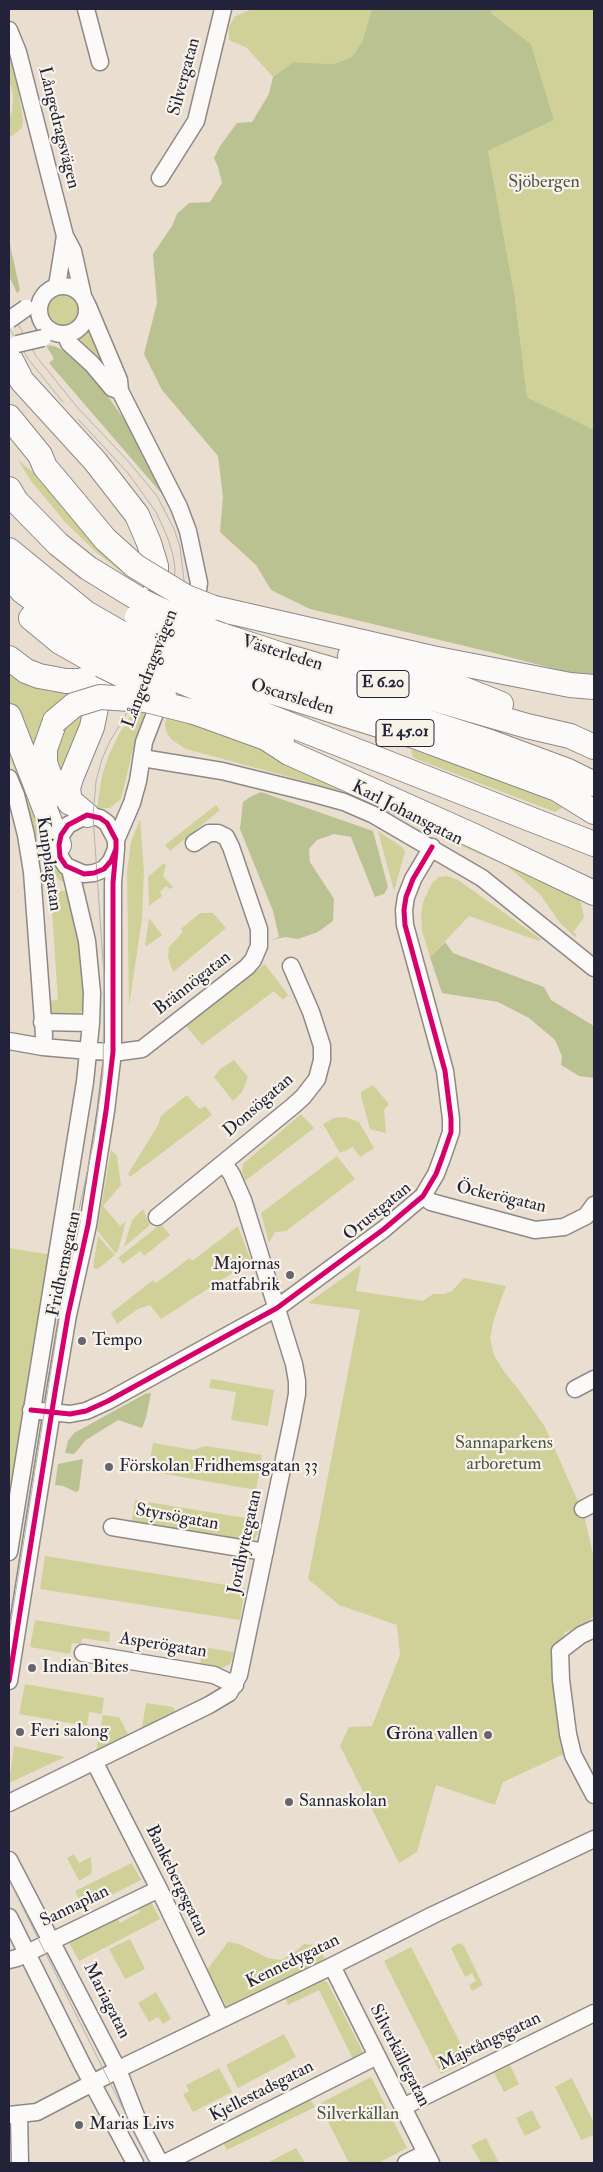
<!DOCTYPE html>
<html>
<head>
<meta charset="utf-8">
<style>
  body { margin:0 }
  #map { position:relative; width:603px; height:2172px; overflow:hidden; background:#eaded0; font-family:"IM FELL Double Pica",serif }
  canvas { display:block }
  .frame { position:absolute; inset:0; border:10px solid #22223b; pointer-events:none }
</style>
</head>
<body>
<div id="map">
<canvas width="603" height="2172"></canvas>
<div class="frame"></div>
</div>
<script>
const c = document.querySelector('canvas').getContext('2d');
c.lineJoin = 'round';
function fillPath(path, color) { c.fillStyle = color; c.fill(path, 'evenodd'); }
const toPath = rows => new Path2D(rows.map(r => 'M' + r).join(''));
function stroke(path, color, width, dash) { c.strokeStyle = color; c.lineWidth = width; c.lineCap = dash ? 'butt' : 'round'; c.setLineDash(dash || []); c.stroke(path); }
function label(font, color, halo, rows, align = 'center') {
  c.font = font + ' "IM FELL Double Pica",serif'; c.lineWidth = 4.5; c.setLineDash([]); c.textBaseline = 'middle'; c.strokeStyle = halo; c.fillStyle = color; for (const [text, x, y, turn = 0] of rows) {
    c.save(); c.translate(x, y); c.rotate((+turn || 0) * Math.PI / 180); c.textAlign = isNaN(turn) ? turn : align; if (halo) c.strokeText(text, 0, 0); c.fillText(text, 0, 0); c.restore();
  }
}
fillPath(toPath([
  [249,9,372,9,362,42,352,57,333,64,293,62,273,77,247,48,229,40,229,27,235,16,248,11],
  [492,9,594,9,594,430,527,397,515,298,488,151,554,120,531,44,491,13],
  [9,61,11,61,16,78,23,120,22,128,9,138,9,118,12,111,13,95,9,78],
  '47 309a16 16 0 1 1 32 0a16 16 0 1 1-32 0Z',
  [88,327,111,375,74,337],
  [18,460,34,473,136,578,133,581,96,552,66,523,31,481],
  [9,670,72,691,73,695,38,778,9,702],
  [137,706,146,707,133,749,121,799,110,808,97,808,102,776,108,757,119,734],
  [92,707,65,780,58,770,55,756,63,725],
  [167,714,292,761,579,895,584,918,573,932,577,935,575,937,560,923,540,894,507,866,461,846,416,822,345,792,186,749,172,740,167,733,165,725],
  [9,747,38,822,36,839,33,838,28,802,9,757],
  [413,750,528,790,563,807,555,812,414,758,411,751],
  [216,805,220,810,170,851,165,845],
  [140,819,144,872,142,919,129,1006,127,872,131,842],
  [44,828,69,882,60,881,52,871,43,866,42,844],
  [378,831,402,847,405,852,394,891],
  [164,863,166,865,163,876,173,887,170,889,166,886,160,892,162,896,149,906,148,877],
  [41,873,51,878,54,885,60,891,71,891,85,971,84,1009,76,1016,61,1017,46,1012,47,1001,58,1000,50,881,41,881],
  [447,876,458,880,541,939,539,941,469,916,430,957,422,931,421,914,423,902,432,883,439,877],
  [200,913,213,913,226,928,173,972,168,957,169,947,183,932,181,929],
  [149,918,162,935,147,946,145,945],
  [265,964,288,995,283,1000,274,991,202,1045,186,1026],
  [234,1060,248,1077,242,1092,233,1101,214,1077,220,1069],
  [373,1085,389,1104,384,1110,386,1133,370,1129,361,1096,361,1092],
  [187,1095,199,1109,205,1106,212,1115,130,1177,128,1174,158,1125,161,1116],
  [301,1114,314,1128,245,1181,242,1172,243,1164],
  [345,1117,359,1122,374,1148,360,1157,353,1147,340,1153,323,1124,334,1118],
  [111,1150,117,1156,121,1185,103,1206,120,1226,126,1221,118,1251,115,1253,97,1230],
  [337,1156,355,1179,286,1231,275,1232,269,1243,261,1213],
  [143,1209,150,1225,124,1247,132,1220],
  [161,1224,170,1235,144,1256,140,1251,123,1264,118,1258],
  [238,1226,251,1261,161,1319,150,1305,138,1309,117,1324,111,1313,153,1280,156,1283,190,1258,192,1261],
  [98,1236,115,1255,98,1269,93,1268],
  [9,1248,52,1255,9,1516],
  [361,1265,356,1291,423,1301,433,1294,444,1294,452,1291,464,1278,506,1286,494,1319,490,1339,494,1355,505,1373,519,1390,545,1427,584,1515,594,1559,594,1616,578,1629,565,1632,554,1658,554,1684,558,1732,566,1753,503,1782,495,1805,436,1785,417,1852,399,1863,340,1746,349,1727,372,1726,400,1655,397,1625,339,1605,308,1579,360,1310,308,1303],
  [211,1379,274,1390,268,1426,231,1420,236,1392,209,1388],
  [153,1443,193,1450,206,1446,262,1455,256,1490,148,1471],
  [135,1500,252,1519,251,1527,259,1529,256,1537,252,1541,132,1521],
  [45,1556,245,1588,240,1620,40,1589],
  [35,1620,110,1632,109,1642,82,1638,81,1644,72,1643,70,1654,30,1647],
  [202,1647,234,1652,230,1664,222,1668,200,1665],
  [25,1684,104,1698,102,1714,89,1712,87,1726,19,1714],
  [146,1703,173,1707,176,1712,142,1728],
  [103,1715,119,1717,128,1734,96,1751],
  [14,1746,65,1757,9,1783],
  [74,1854,79,1863,91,1857,92,1873,79,1881,67,1858],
  [132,1863,141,1880,84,1909,75,1891],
  [149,1898,160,1919,79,1961,67,1939,114,1913,120,1923,140,1912,136,1903],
  [130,1939,145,1969,125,1979,109,1949],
  [228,1942,239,1944,268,1958,281,1960,295,1952,304,1944,317,1945,325,1959,227,2008,207,1970],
  [459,1943,464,1946,483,1985,472,1991,469,1985,476,1981,472,1973,465,1977,451,1948],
  [411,1947,469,2060,441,2074,384,1961],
  [322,1980,327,1982,363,2052,353,2059,319,1990,288,2005,285,1998],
  [156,1992,171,2019,163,2024,158,2017,149,2022,138,2003],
  [284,2034,296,2057,238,2088,226,2065],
  [510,2065,519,2084,504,2092,494,2073],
  [219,2068,232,2092,193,2112,183,2094,189,2091,186,2085],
  [371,2077,407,2148,378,2163,349,2163,319,2104],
  [572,2078,594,2123,594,2135,581,2140,555,2087],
  [310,2099,315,2107,227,2150,223,2143],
  [532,2110,541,2128,525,2136,516,2118],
  [486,2138,499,2163,481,2163,471,2145],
  [296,2148,305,2163,267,2163]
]), '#cfd198');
fillPath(toPath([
  [372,9,492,9,491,13,531,44,554,120,488,151,515,298,527,397,594,430,594,674,578,675,490,652,310,609,271,590,256,565,220,532,223,497,218,456,162,390,144,354,157,303,153,254,172,226,177,214,189,203,210,202,222,183,218,167,214,158,220,146,237,123,252,122,269,94,273,77,293,62,333,64,352,57,362,42],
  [9,240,20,290,17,293,9,276],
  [46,345,54,346,70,354,83,365,99,384,136,436,168,501,49,363,54,359],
  [261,792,373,831,388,887,384,894,375,897,351,837,334,834,317,840,309,849,310,862,334,899,333,921,318,932,298,939,286,937,271,940,279,937,273,911,240,829,243,802,250,797],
  [445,942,453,953,544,987,551,1000,594,1026,594,1078,579,1076,561,1065,562,1056,555,1040,529,1018,498,1002,442,993,430,957],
  [151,1393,146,1418,142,1428,118,1420,86,1440,74,1454,65,1453,68,1441,74,1433,145,1394],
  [83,1459,79,1490,76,1492,63,1486,55,1485,58,1464]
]), '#bac291');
const minor = toPath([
  [86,9,100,62],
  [9,30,18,52,65,236,73,251,83,296],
  [160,178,196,121,223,9],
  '39 310a24 24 0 1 1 48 0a24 24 0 1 1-48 0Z',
  [57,286,65,236],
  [87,304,119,380,120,391,179,507,188,531,199,583,195,610],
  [65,334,69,343,92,364,112,388,120,391],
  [142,758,222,771,315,794,344,802,374,815,482,878,594,968],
  [9,778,16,795,26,835,32,872,44,1035,43,1047],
  [116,840,132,803,138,781,144,742,162,695],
  [42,1022,91,1023],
  [9,1041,43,1047,89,1051,120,1052,142,1049,247,967,253,960,259,946,259,929,231,847,226,837,218,833,209,833,194,843],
  [423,1196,431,1202,535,1230,564,1227,586,1216,594,1205],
  [157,1217,293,1106,303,1097,317,1079,322,1060,322,1046,311,1012,291,966],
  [575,1389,594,1379],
  [31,1410,70,1414,86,1411,108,1401,277,1308,384,1229,423,1196,436,1174,442,1158,451,1132,451,1119,445,1071,405,925,404,910,406,897,413,879,432,847],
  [583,1509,594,1503],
  [112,1527,265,1552],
  [9,1552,85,1082,91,1023,92,993,87,941,70,869],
  [594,1629,581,1635,560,1651,561,1680,568,1734,573,1755,594,1795],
  [83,1653,214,1675,235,1685],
  [9,1681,55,1392,68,1315,88,1225,106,1111,113,1052,113,883,116,849,116,840,107,823,100,818,87,815,68,825,61,835,59,845,60,857,66,866,84,874,94,873,104,869,111,861,116,849],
  [94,1761,159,1889,221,2019],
  [9,1803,209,1705,229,1693,239,1675,292,1421,297,1394,297,1381,294,1364,243,1200,232,1175,224,1163],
  [9,1860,118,2070,138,2121,160,2163],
  [9,1917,82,2064,135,2163],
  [9,1960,17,1958,159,1889],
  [332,1966,431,2163],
  [403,2107,594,2013],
  [9,2115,37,2112,127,2065,332,1966,433,1915,594,1839],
  [19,2115,20,2163],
  [165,2163,377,2056],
  [406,2163,426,2153]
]);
const highway = toPath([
  [9,356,22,381,95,461,137,515,149,543,156,566,156,596],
  [9,417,40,455,45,467,76,504],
  [9,489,16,501,58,544,88,568,142,601],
  [9,550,86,613,126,636],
  [9,576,22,591,88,641,116,650],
  [214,608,432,658,570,685,594,687],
  [31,618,60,642,90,659],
  [221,635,282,655,527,726,570,736,594,747],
  [215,655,490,742,568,771,594,784],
  [350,656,436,678,501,704],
  [9,658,26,671,39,676,66,681,79,681,104,674,123,660],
  [209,672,414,736,557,789,594,812],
  [204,691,594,844],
  [194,712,266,738,282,742],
  [9,716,59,845],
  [55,721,45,749,45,763,52,782,58,791,87,815],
  [266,738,289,753,474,836,594,893],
  [70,803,68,788,71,778,92,727,102,679]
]);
stroke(minor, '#8f8986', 19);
stroke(highway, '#8f8986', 26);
stroke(minor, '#fcfaf8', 16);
stroke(highway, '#fcfaf8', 24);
stroke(toPath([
  [9,308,36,356,77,407,128,461,157,496,174,529,180,547,184,580,170,642,110,741,102,759,96,781,93,816,104,976,103,1074,94,1140,70,1251,9,1634],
  [9,328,29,360,63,402],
  [78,419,128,473,156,512,167,536,173,555,175,568,173,609],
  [9,1880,150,2163]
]), '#b4b2b3', 1);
const minorBridge = toPath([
  [9,320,26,308],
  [17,344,43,338]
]);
const highwayBridge = toPath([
  [76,504,105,539,135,566,186,597,214,608],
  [142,601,181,620,221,635],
  [137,617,215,655],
  [126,636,168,656,209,672],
  [116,650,160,673,204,691],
  [101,665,164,696],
  [55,721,74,705,100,697,146,700,194,712]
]);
stroke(minorBridge, '#8f8986', 19, []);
stroke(highwayBridge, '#8f8986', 26, []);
stroke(minorBridge, '#fcfaf8', 16);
stroke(highwayBridge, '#fcfaf8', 24);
stroke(toPath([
  [31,1410,70,1414,86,1411,108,1401,277,1308,384,1229,423,1196,436,1174,442,1158,451,1132,451,1119,445,1071,405,925,404,910,406,897,413,879,432,847],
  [9,1681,55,1392,68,1315,88,1225,106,1111,113,1052,113,883,116,849,116,840,107,823,100,818,87,815,68,825,61,835,59,845,60,857,66,866,84,874,94,873,104,869,111,861,116,849]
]), '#d6006c', 5);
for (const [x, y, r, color] of [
  [290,1275,5,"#68646f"],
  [82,1341,5,"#68646f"],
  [109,1467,5,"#68646f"],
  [32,1668,5,"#68646f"],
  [20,1732,5,"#68646f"],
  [488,1735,5,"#68646f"],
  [289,1802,5,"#68646f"],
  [79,2125,5,"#68646f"]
]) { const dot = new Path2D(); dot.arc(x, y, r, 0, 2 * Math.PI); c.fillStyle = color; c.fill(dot); stroke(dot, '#f7f3e8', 2); }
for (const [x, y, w] of [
  [383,684,52],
  [405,733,58]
]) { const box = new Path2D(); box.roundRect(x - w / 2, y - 13.5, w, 27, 4); c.fillStyle = '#f7f3e8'; c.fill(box); stroke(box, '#22223b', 1); }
label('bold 16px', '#22223b', null, [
  ["E 6.20",383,684],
  ["E 45.01",405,733]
]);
label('18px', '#22223b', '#f7f3e8', [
  ["Silvergatan",185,77,-75],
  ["Långedragsvägen",58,128,76],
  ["Västerleden",282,654,17],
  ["Långedragsvägen",151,669,-69],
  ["Oscarsleden",292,698,17],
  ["Karl Johansgatan",407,814,27],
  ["Knipplagatan",48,864,82],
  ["Brännögatan",193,984,-38],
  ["Donsögatan",259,1106,-41],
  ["Öckerögatan",501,1198,13],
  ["Orustgatan",378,1212,-39],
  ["Fridhemsgatan",65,1264,-78],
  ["Styrsögatan",177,1518,10],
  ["Jordhyttegatan",246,1542,-78],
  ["Asperögatan",163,1646,9],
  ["Bankebergsgatan",176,1881,64],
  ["Sannaplan",75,1907,-26],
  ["Kennedygatan",293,1962,-26],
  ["Mariagatan",106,2001,63],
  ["Majstångsgatan",490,2042,-26],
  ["Silverkällegatan",399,2056,63],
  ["Kjellestadsgatan",262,2092,-27]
]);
label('18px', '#4f5449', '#f7f3e8', [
  ["Sjöbergen",544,183],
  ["Sannaparkens",504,1444],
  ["arboretum",504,1465],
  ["Silverkällan",358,2115]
]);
label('18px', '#22223b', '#f7f3e8', [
  ["Majornas",280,1265,"right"],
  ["matfabrik",280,1286,"right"],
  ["Tempo",92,1341],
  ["Förskolan Fridhemsgatan 33",119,1467],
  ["Indian Bites",42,1668],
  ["Feri salong",30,1732],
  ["Gröna vallen",478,1735,"right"],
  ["Sannaskolan",299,1802],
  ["Marias Livs",89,2125]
], 'left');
</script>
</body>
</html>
